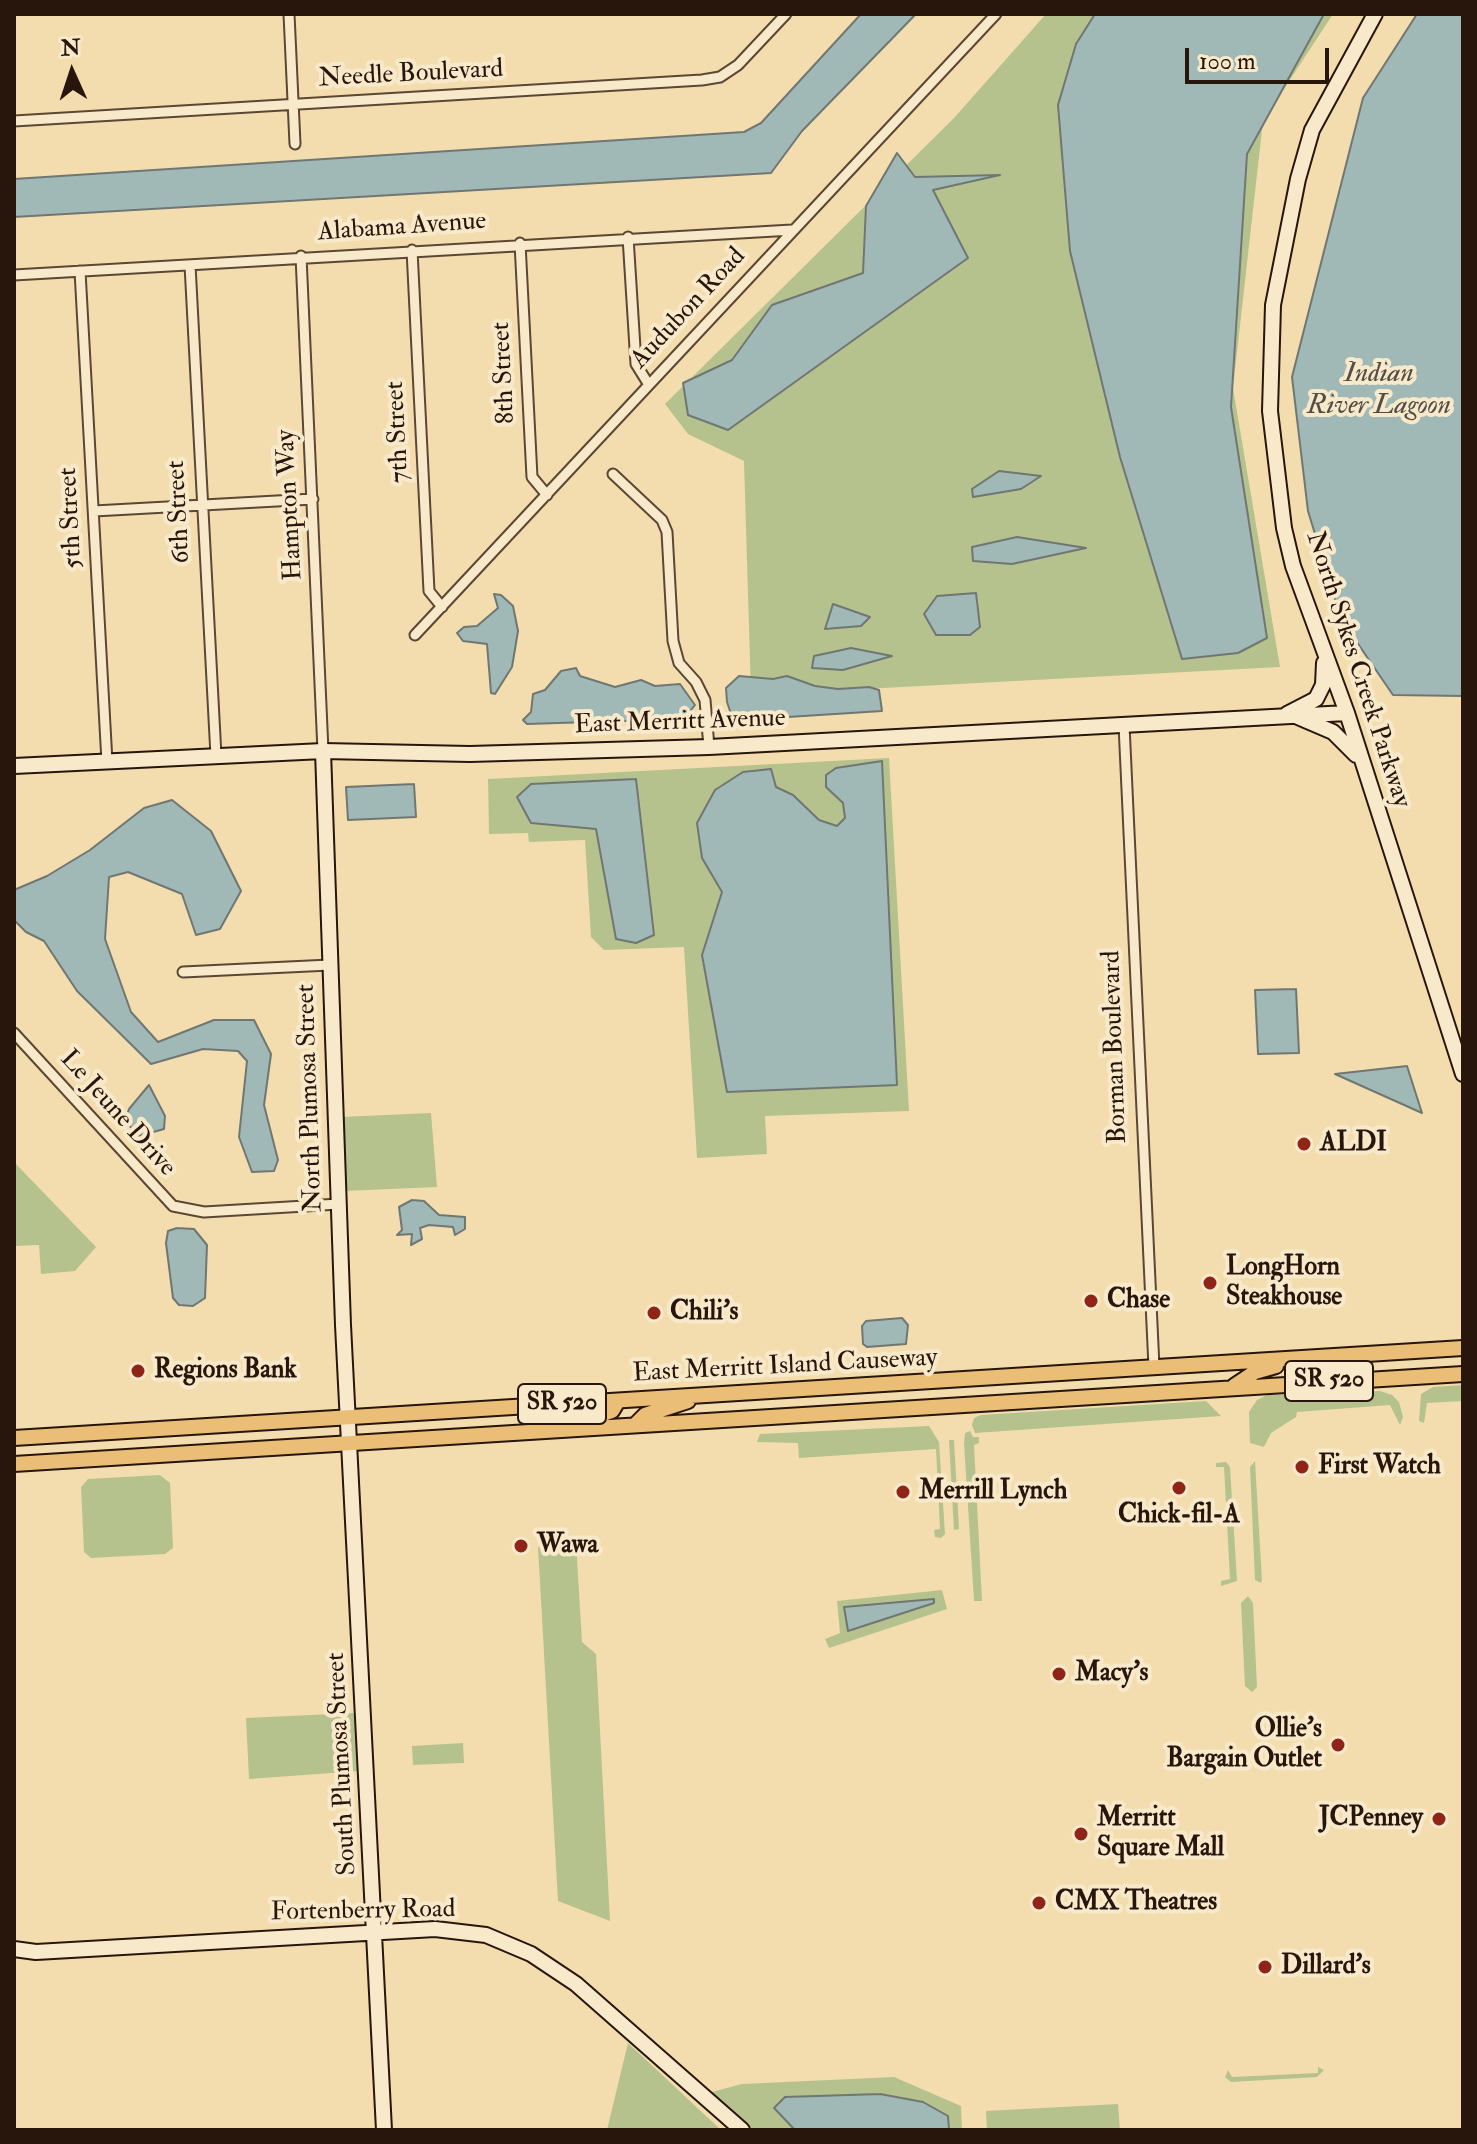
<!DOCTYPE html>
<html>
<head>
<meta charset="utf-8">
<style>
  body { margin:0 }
  #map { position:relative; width:1477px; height:2144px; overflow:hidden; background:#f3ddae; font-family:"IM FELL Double Pica",serif }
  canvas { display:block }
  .frame { position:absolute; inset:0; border:16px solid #28150b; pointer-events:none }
  .north { position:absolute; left:32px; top:32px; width:80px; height:80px; -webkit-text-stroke:6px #f7e9ca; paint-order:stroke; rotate:357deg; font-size:22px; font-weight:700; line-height:32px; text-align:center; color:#28150b }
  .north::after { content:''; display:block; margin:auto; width:28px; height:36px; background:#28150b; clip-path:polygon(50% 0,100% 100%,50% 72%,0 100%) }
  .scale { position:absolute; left:1185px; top:48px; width:144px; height:36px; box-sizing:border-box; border:4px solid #28150b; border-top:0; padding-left:10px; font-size:24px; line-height:28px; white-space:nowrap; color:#28150b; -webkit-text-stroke:6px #f7e9ca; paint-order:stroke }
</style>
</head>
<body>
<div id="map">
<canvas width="1477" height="2144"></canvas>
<div class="frame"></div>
<div class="north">N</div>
<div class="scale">100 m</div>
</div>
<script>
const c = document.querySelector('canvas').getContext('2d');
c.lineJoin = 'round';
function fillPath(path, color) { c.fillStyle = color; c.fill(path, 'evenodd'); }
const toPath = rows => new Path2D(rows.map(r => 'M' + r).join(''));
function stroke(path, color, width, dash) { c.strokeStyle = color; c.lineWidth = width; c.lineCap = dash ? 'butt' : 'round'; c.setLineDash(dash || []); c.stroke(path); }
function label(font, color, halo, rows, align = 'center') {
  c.font = font + ' "IM FELL Double Pica",serif'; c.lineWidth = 8; c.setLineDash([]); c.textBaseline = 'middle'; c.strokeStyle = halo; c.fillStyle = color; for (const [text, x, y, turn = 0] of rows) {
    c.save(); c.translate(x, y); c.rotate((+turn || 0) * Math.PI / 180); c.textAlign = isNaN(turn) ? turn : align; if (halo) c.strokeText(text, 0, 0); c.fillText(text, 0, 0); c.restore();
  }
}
fillPath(toPath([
  [1046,14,1333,14,1263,121,1233,388,1280,667,751,695,744,461,688,434,665,404,954,118],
  [889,758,909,1111,765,1116,767,1154,697,1158,684,947,604,950,591,937,585,840,529,842,528,833,489,834,488,779],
  [431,1113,437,1187,344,1191,340,1117],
  [14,1162,96,1247,75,1271,41,1274,39,1245,14,1246],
  [1463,1385,1463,1401,1427,1403,1424,1423,1419,1421,1421,1394,1433,1387],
  [1380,1391,1392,1395,1399,1402,1403,1417,1400,1425,1390,1405,1297,1412,1296,1417,1271,1433,1264,1447,1250,1443,1249,1412,1257,1400,1267,1395],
  [1206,1401,1221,1416,975,1433,972,1425,974,1418,981,1415],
  [929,1426,939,1442,945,1534,941,1538,935,1537,934,1530,940,1529,936,1449,799,1458,798,1443,757,1442,760,1434],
  [970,1431,973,1437,979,1437,979,1443,974,1445,982,1601,974,1601,964,1443,965,1433],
  [949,1440,954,1440,959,1529,954,1530],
  [1255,1461,1262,1580,1261,1583,1255,1580,1250,1467],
  [1226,1462,1230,1467,1237,1581,1221,1586,1221,1581,1230,1579,1224,1467,1216,1467,1216,1463],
  [160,1475,170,1483,173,1548,165,1554,91,1558,84,1552,81,1487,88,1479],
  [576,1542,582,1642,596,1654,610,1921,558,1901,538,1547],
  [942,1590,947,1609,829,1648,825,1639,840,1633,837,1601],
  [1248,1596,1253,1603,1257,1687,1252,1692,1245,1686,1241,1603],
  [354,1713,359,1771,249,1779,246,1718],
  [463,1743,464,1763,413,1765,412,1746],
  [628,2043,721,2130,607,2130],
  [1318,2067,1324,2070,1317,2077,1231,2082,1225,2077,1228,2070,1232,2077,1318,2073],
  [894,2077,961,2106,962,2130,750,2130,708,2093,742,2084],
  [1118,2104,1120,2130,987,2130,986,2111]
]), '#b6c28e');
const water = toPath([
  [861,14,916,14,802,131,771,173,14,217,14,179,744,132,761,123,861,14],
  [1095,14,1324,14,1247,154,1231,407,1267,638,1238,653,1182,659,1120,457,1070,251,1058,105,1076,44,1095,14],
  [1417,14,1463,14,1463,696,1393,695,1341,619,1308,511,1292,377,1363,98,1417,14],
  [897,153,915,177,1000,175,933,190,968,258,728,430,688,415,683,383,732,360,772,305,863,273,866,206,897,153],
  [999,471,1041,476,1021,489,973,497,972,489,999,471],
  [1017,537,1086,548,1012,564,973,561,972,547,1017,537],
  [976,593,980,627,970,635,936,635,924,614,937,596,976,593],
  [494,594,501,595,513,606,518,631,512,667,495,694,491,693,487,644,463,641,457,633,464,627,477,626,498,608,494,594],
  [833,604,870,617,861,626,825,629,833,604],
  [851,648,892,656,843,670,812,668,814,656,851,648],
  [576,668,580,676,615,687,641,680,655,686,680,684,695,705,684,719,527,724,523,720,531,712,533,694,545,690,561,671,576,668],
  [739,676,773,679,787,676,815,686,838,689,869,687,879,690,882,711,741,720,731,714,727,702,726,688,739,676],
  [882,761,897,1085,727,1092,702,955,722,892,702,858,697,823,715,790,743,772,771,769,776,787,793,795,819,820,837,826,845,818,843,803,826,787,826,775,836,768,882,761],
  [636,779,654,935,636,943,616,939,596,829,531,823,517,797,531,784,636,779],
  [414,784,416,817,348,820,346,787,414,784],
  [172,800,211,831,241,891,220,929,196,935,182,894,128,872,109,877,105,939,131,1012,158,1042,214,1020,254,1020,271,1054,264,1105,278,1160,274,1171,252,1172,239,1137,247,1061,238,1051,203,1049,151,1064,77,991,44,941,26,932,14,920,14,890,47,876,90,850,144,808,172,800],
  [1296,989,1299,1053,1258,1054,1255,990,1296,989],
  [1407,1066,1422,1113,1335,1074,1407,1066],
  [149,1085,165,1116,164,1129,139,1136,125,1121,129,1109,149,1085],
  [412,1200,424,1201,439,1215,465,1217,465,1229,455,1235,453,1227,429,1225,420,1228,422,1239,411,1245,412,1234,397,1235,402,1230,399,1207,412,1200],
  [177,1228,194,1229,207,1245,205,1298,193,1306,179,1305,173,1298,166,1243,168,1231,177,1228],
  [902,1318,908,1325,906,1344,867,1347,863,1344,862,1326,866,1321,902,1318],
  [934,1599,934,1603,848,1631,844,1607,934,1599],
  [880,2094,923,2102,948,2116,949,2130,795,2130,774,2108,785,2097,880,2094]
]);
fillPath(water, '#a0b9b6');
stroke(water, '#707772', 2);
const street = toPath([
  [289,14,295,144],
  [14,121,702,80,720,77,738,65,786,14],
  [628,237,636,364,649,385],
  [520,243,532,477,547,495],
  [412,250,429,591,442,607],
  [301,256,323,751],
  [190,265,216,756],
  [80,271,107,762],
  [14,275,792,230],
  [613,474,662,520,667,532,673,641,679,663,696,682,705,700,709,747],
  [94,511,313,499],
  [415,635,996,14],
  [1124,725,1154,1367],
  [183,972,330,965],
  [14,1033,173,1206,204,1212,339,1204]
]);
const secondary = toPath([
  [1375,14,1312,130,1298,179,1273,305,1270,411,1284,528,1293,566,1347,713,1463,1074],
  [1287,714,1316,699,1323,685,1324,663],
  [1298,717,1333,732,1356,755],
  [323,751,343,1325,384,2130],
  [14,766,323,751,470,754,709,747,1347,713],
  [14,1949,36,1952,435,1929,486,1935,531,1954,576,1984,742,2130]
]);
const primary = toPath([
  [1234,1386,1255,1372,1276,1366],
  [584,1421,612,1411,618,1401],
  [635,1425,645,1415,688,1401],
  [14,1438,1463,1348],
  [14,1464,1463,1374]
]);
stroke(street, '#5b4734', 13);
stroke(secondary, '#28150b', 18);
stroke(primary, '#28150b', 18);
stroke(street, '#f7e9ca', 9);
stroke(secondary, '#f7e9ca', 14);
stroke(primary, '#eabe77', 14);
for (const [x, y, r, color] of [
  [1304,1144,8,"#8f2418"],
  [1210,1283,8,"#8f2418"],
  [1091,1301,8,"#8f2418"],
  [654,1313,8,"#8f2418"],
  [138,1371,8,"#8f2418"],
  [1302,1467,8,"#8f2418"],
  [1179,1488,8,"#8f2418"],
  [903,1492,8,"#8f2418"],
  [521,1546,8,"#8f2418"],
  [1059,1674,8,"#8f2418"],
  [1338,1745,8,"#8f2418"],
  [1439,1819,8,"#8f2418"],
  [1081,1834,8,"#8f2418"],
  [1039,1903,8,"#8f2418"],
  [1265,1967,8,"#8f2418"]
]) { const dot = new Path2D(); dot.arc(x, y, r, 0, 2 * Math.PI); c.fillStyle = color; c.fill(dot); stroke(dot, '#f7e9ca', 3); }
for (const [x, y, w] of [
  [1329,1381,88],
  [562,1404,88]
]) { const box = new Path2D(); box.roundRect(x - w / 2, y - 20, w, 40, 6); c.fillStyle = '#f7e9ca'; c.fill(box); stroke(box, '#28150b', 2); }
label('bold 24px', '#28150b', null, [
  ["SR 520",1329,1381],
  ["SR 520",562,1404]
]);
label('26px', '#28150b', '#f7e9ca', [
  ["Needle Boulevard",411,75,-3],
  ["Alabama Avenue",402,228,-4],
  ["Audubon Road",689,309,-47],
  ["8th Street",505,373,-93],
  ["7th Street",399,432,-93],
  ["Hampton Way",291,505,-93],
  ["6th Street",180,512,-93],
  ["5th Street",72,518,-93],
  ["North Sykes Creek Parkway",1357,670,72],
  ["East Merritt Avenue",680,723,-2],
  ["Borman Boulevard",1116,1047,-92],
  ["North Plumosa Street",311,1098,-92],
  ["Le Jeune Drive",117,1114,48],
  ["East Merritt Island Causeway",785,1367,-3],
  ["South Plumosa Street",343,1764,-93],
  ["Fortenberry Road",363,1912,-1]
]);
label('bold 26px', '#28150b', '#f7e9ca', [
  ["ALDI",1320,1144],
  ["LongHorn",1226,1268],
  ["Steakhouse",1226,1298],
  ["Chase",1107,1301],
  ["Chili's",670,1313],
  ["Regions Bank",154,1371],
  ["First Watch",1318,1467],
  ["Merrill Lynch",919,1492],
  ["Chick-fil-A",1179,1516,"center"],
  ["Wawa",537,1546],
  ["Macy's",1075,1674],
  ["Ollie's",1322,1730,"right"],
  ["Bargain Outlet",1322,1760,"right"],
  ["Merritt",1097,1819],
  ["Square Mall",1097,1849],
  ["JCPenney",1423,1819,"right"],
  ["CMX Theatres",1055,1903],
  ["Dillard's",1281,1967]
], 'left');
label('italic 28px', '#524e47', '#f7e9ca', [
  ["Indian",1379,375],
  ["River Lagoon",1379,407]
]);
</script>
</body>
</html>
